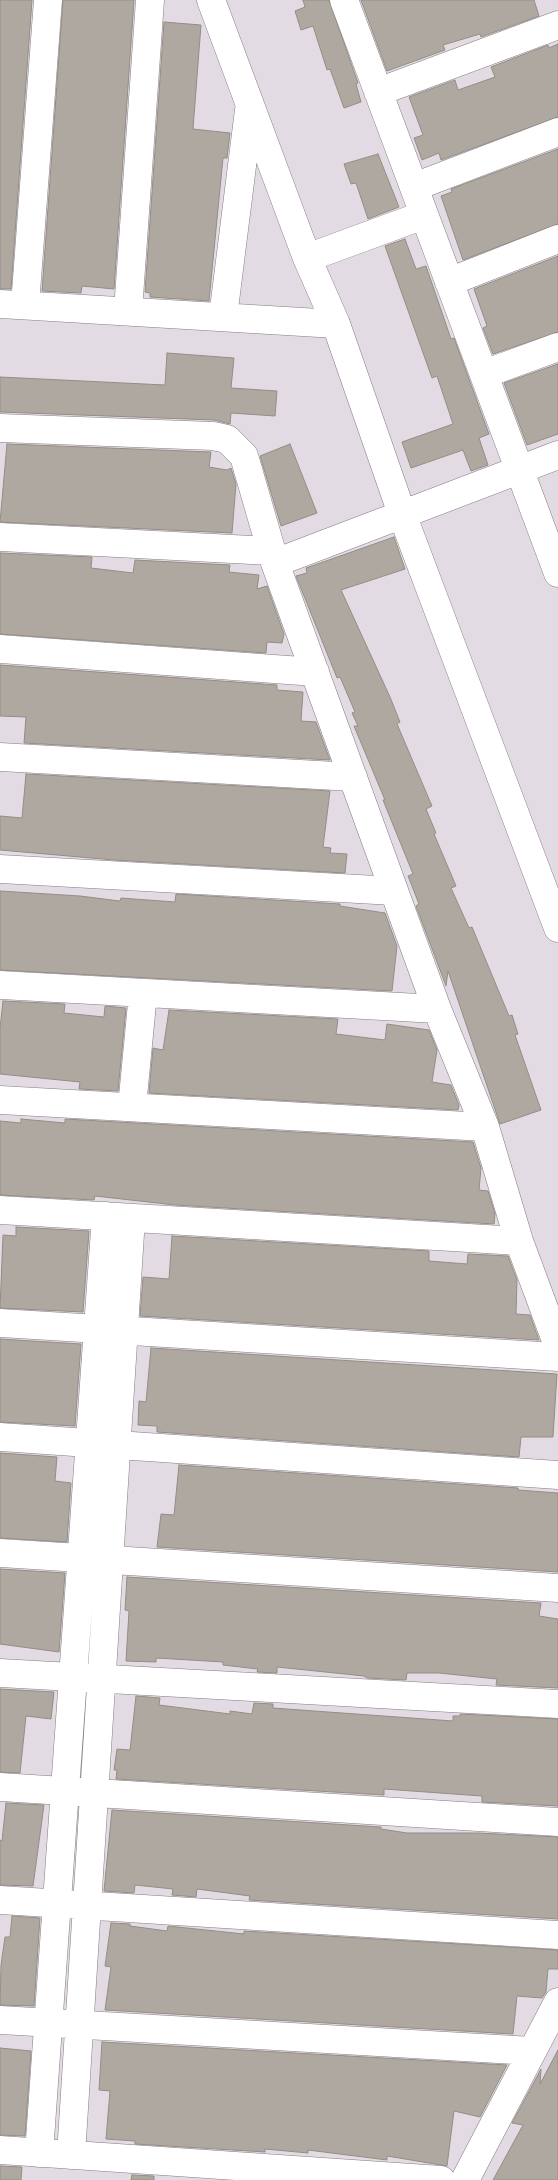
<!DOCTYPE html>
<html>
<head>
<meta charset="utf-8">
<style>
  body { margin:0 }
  canvas { display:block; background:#e3dbe3 }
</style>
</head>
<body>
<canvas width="558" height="2180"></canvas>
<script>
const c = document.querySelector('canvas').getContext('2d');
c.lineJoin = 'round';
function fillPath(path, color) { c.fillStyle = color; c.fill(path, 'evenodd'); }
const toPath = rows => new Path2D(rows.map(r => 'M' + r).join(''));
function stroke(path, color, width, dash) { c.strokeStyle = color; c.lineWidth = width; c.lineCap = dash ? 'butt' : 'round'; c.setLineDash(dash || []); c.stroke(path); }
const building = toPath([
  [0,0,32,0,11,289,0,289,0,0],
  [63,0,134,0,114,289,82,286,81,293,42,291,63,0],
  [303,0,329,0,358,83,356,84,361,102,344,108,330,69,327,70,313,26,301,30,295,11,305,7,303,0],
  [361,0,534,0,539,16,481,37,480,34,443,45,445,50,387,71,361,0],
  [164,22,201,25,193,129,230,133,227,158,223,158,209,301,150,297,150,293,145,292,164,22],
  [558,44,558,117,441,160,439,153,422,160,414,138,423,135,409,97,455,80,458,90,495,77,491,67,548,45,549,48,558,44],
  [558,149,558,224,463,260,441,196,452,192,451,189,558,149],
  [378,154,399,207,368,219,356,183,351,184,344,164,378,154],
  [405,239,416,269,426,266,451,339,454,338,489,434,479,438,488,465,471,471,463,450,411,468,402,442,453,424,437,376,432,378,385,246,405,239],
  [558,256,558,332,493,354,483,328,487,326,474,289,558,256],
  [167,353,234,358,231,388,277,391,275,416,231,413,230,424,214,420,0,412,0,377,165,385,167,353],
  [558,364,558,434,527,445,504,383,558,364],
  [7,444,211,452,209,467,227,470,231,468,236,484,232,533,0,522,7,444],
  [290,444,317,513,281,526,260,456,290,444],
  [394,537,405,569,341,590,390,697,400,722,397,724,432,806,426,809,436,833,434,834,456,886,451,888,469,928,472,927,509,1016,512,1015,518,1034,515,1035,541,1110,500,1124,448,971,446,986,416,906,419,904,408,876,413,874,383,800,385,800,354,726,358,726,352,713,355,712,340,677,337,678,296,576,307,573,306,568,394,537],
  [0,553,92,557,91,568,133,573,135,560,230,565,229,572,259,575,257,589,267,586,284,634,282,643,267,642,266,653,0,634,0,553],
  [0,665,277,685,277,690,303,692,301,721,316,722,330,760,24,743,26,717,0,716,0,665],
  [26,774,330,791,323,847,331,848,330,853,347,854,345,873,114,860,0,850,0,816,22,818,26,774],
  [0,891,80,896,120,901,121,898,175,902,176,894,340,904,340,906,385,913,397,946,392,991,0,970,0,891],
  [3,1001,65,1004,64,1013,104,1017,105,1006,126,1008,118,1091,79,1089,80,1082,0,1074,0,1028,3,1001],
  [169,1010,338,1019,336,1034,385,1040,387,1024,429,1030,437,1050,432,1082,451,1085,459,1105,458,1110,149,1093,153,1048,163,1050,169,1010],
  [21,1119,65,1123,65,1119,473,1142,481,1168,479,1190,488,1191,495,1214,494,1224,175,1205,95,1196,94,1200,0,1195,0,1121,21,1123,21,1119],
  [16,1227,89,1231,83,1312,0,1308,3,1235,16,1236,16,1227],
  [172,1236,429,1251,429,1261,467,1264,468,1254,508,1256,517,1280,516,1314,530,1315,539,1340,140,1316,143,1277,169,1279,172,1236],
  [0,1339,81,1344,75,1426,0,1422,0,1339],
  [151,1348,557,1374,553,1437,521,1437,519,1457,157,1432,157,1426,138,1425,139,1401,146,1402,151,1348],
  [0,1453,57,1457,55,1481,71,1483,67,1542,0,1538,0,1453],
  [179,1465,518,1488,518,1490,558,1493,558,1572,157,1547,161,1514,174,1515,179,1465],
  [0,1569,65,1573,59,1652,0,1644,0,1569],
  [127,1577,541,1603,539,1616,558,1619,558,1688,496,1685,497,1679,439,1673,407,1673,406,1680,367,1678,364,1676,277,1667,277,1673,257,1672,258,1669,223,1665,223,1662,156,1658,156,1662,126,1661,129,1611,125,1610,127,1577],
  [0,1689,54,1692,51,1719,26,1716,20,1773,0,1772,0,1689],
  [136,1696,160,1698,159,1705,230,1714,230,1711,252,1714,254,1703,273,1704,273,1708,453,1721,453,1716,460,1716,460,1714,558,1719,558,1806,482,1802,482,1796,384,1789,384,1795,116,1779,117,1770,114,1770,117,1749,130,1750,136,1696],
  [6,1803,44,1805,33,1886,0,1885,0,1840,2,1841,6,1803],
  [112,1810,381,1827,381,1829,407,1833,478,1833,558,1837,558,1919,249,1900,250,1896,197,1889,196,1897,172,1895,173,1889,135,1885,134,1893,104,1891,112,1810],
  [12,1916,40,1918,34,2006,0,2005,1,1965,5,1937,10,1937,12,1916],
  [111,1923,130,1924,130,1926,167,1931,168,1926,244,1934,244,1931,558,1950,558,1969,548,1969,546,1992,542,1998,517,1996,513,2034,105,2010,111,1967,105,1966,111,1923],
  [102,2042,507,2065,480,2117,454,2111,447,2166,387,2156,387,2160,308,2150,308,2153,265,2149,265,2152,135,2144,135,2141,106,2139,110,2091,99,2090,102,2042],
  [0,2048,31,2051,25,2136,0,2135,0,2048],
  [558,2050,558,2180,493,2180,523,2125,512,2123,541,2069,540,2084,558,2050],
  [0,2166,22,2167,21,2180,0,2180,0,2166],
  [132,2175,154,2176,154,2180,131,2180,132,2175]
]);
fillPath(building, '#afa8a1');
stroke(building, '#948d85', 1);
const minor = toPath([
  [211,0,307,258,336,324,402,514,558,928],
  [344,0,558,573],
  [378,92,558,25],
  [414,187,558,132],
  [307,258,424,215],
  [449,282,558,239],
  [0,304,336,324],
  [25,305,48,0],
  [128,311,150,0],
  [223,317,249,110],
  [484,374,558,347],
  [0,428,213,436,227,439,244,456,275,563,437,1009,485,1127,519,1241,558,1346],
  [0,537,271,551],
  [275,563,558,455],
  [0,649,315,672],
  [0,757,353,777],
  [0,869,394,891],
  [0,985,437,1009],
  [0,1100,485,1127],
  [132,1107,143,993],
  [0,1210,519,1241],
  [0,1323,558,1357],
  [0,1437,558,1475],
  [0,1553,558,1588],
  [0,1673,558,1704],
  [0,1787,558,1822],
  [0,1900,558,1935],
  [0,2020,532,2051],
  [0,2150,441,2180],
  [39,2153,106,1216],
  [71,2155,131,1218],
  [465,2180,558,2002]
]);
stroke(minor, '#847c83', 29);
stroke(minor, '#fff', 28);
</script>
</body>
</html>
